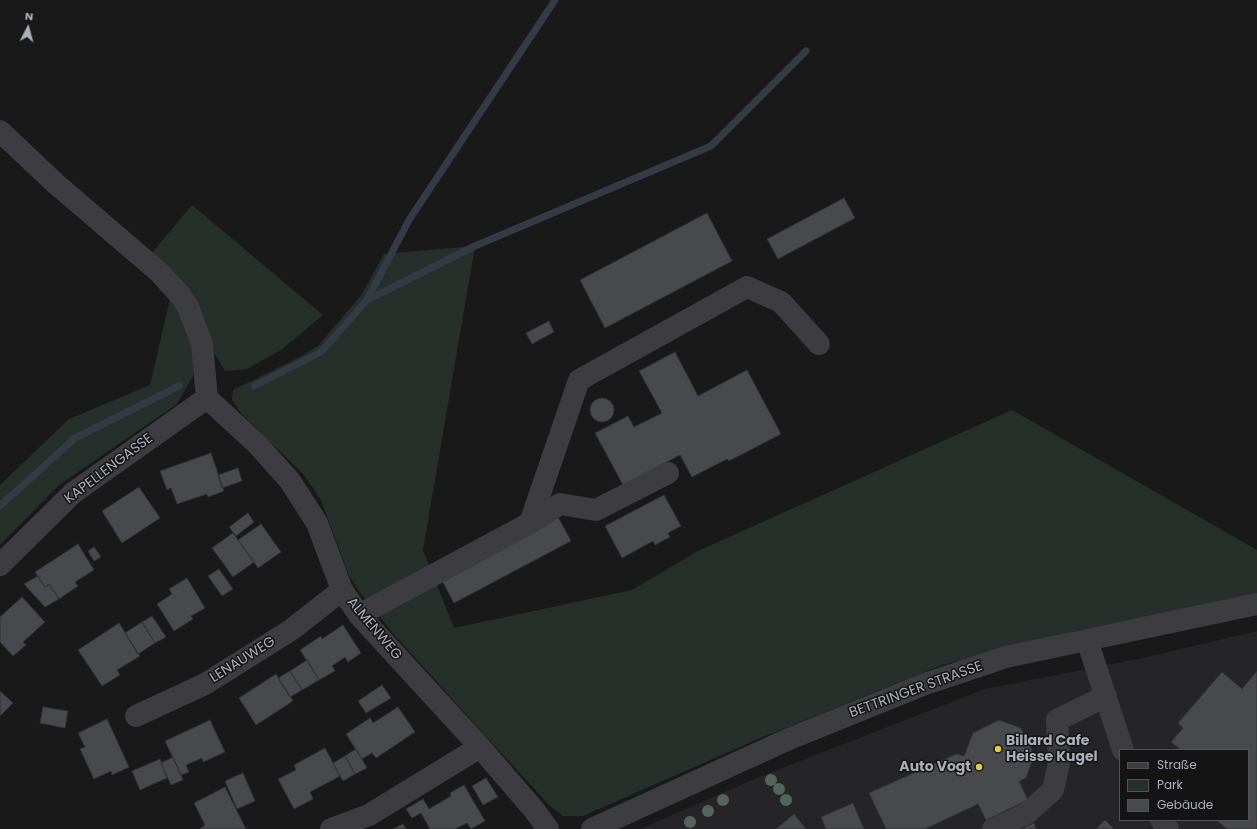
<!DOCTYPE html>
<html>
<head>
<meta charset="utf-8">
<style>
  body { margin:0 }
  #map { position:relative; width:1257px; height:829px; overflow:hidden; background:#19191a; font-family:Poppins,sans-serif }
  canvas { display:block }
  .legend { position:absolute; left:1119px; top:749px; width:130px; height:72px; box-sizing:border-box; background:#141415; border:1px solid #515257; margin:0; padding:5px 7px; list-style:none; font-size:12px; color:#acaeb9 }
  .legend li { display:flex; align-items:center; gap:8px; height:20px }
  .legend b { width:20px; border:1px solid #515257 }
  .north { position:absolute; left:8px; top:8px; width:40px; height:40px; -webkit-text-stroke:3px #141415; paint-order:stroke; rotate:6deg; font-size:11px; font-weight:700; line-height:16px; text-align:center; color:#acaeb9 }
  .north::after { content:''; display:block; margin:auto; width:14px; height:18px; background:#acaeb9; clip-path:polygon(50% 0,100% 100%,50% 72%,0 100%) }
</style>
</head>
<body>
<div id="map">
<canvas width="1257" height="829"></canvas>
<ul class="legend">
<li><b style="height:5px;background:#3c3c41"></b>Straße</li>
<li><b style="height:11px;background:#272f2a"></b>Park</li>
<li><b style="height:11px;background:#48494d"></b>Gebäude</li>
</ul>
<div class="north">N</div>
</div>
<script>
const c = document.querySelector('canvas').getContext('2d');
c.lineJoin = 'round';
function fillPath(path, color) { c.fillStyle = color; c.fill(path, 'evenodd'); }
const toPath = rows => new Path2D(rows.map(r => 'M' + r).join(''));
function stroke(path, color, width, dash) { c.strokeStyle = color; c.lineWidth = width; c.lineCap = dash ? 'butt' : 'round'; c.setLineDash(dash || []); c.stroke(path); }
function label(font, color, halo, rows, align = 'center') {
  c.font = font + ' Poppins,sans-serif'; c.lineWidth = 3; c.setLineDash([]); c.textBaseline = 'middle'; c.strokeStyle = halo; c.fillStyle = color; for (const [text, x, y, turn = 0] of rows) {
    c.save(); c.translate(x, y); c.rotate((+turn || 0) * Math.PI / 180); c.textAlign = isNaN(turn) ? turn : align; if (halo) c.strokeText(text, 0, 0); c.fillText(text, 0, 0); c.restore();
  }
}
fillPath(toPath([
  [1257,631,1257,829,640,829,759,777,985,689,1143,658],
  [1120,750,1248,750,1248,820,1120,820]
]), '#252527');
fillPath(toPath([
  [192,205,323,315,281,350,247,369,225,371,214,353,208,334,151,254],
  [475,246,423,550,454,628,632,590,698,551,1012,410,1257,550,1257,595,1079,630,942,665,758,739,583,816,563,816,549,805,482,732,392,632,359,591,349,576,321,500,313,488,304,475,241,413,232,400,233,390,298,358,318,346,362,294,384,254],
  [171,295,197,351,193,376,177,404,59,485,0,545,0,485,69,419,150,385]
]), '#272f2a');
stroke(toPath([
  [367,300,475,246,711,146,806,51],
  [254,386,321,352,367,300,409,220,555,0],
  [0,506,75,438,179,386]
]), '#353b44', 7);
const building = toPath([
  [844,198,855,218,778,259,767,239,844,198],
  [707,213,732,261,605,328,580,280,707,213],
  [549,321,554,332,532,344,526,333,549,321],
  [675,352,698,396,747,370,781,434,729,461,727,459,692,477,680,455,623,485,595,433,628,416,634,427,662,413,639,371,675,352],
  '590 410a12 12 0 1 1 24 0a12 12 0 1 1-24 0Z',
  [211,453,224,491,208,497,207,494,177,504,171,488,167,490,160,471,211,453],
  [238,468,242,481,222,488,218,475,238,468],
  [139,487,160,518,122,543,102,511,139,487],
  [664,495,681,526,668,533,670,537,655,545,653,541,622,558,605,526,664,495],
  [248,513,254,522,236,536,229,527,248,513],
  [558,517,571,541,454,603,441,579,558,517],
  [261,524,281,552,258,568,238,540,261,524],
  [233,533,254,562,233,577,212,548,233,533],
  [78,544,94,570,75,582,78,586,59,599,49,584,45,587,35,572,78,544],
  [94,547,101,557,94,561,88,551,94,547],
  [219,569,233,589,222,596,208,576,219,569],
  [38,576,45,587,49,584,59,599,45,607,24,584,38,576],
  [187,578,205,608,191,616,193,619,174,631,157,604,172,594,169,589,187,578],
  [22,597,45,622,23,642,26,645,13,656,0,642,0,617,22,597],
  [152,616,166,637,155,643,142,622,152,616],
  [142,622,155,643,138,654,125,633,142,622],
  [119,623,140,656,117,670,120,675,102,686,78,650,119,623],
  [343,625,361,653,348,662,345,657,332,666,335,671,319,680,300,650,321,636,322,639,343,625],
  [307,660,319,680,302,690,290,671,307,660],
  [290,671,302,690,290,697,278,678,290,671],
  [1257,671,1257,829,1227,829,1216,820,1248,820,1248,750,1181,750,1171,742,1183,728,1178,723,1222,672,1242,689,1257,671],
  [276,674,293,701,256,725,239,698,276,674],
  [382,685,391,698,366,713,358,701,382,685],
  [0,691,13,703,0,716,0,691],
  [43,707,68,711,65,728,40,723,43,707],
  [398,707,415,732,376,758,372,753,362,759,346,734,370,718,373,723,398,707],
  [107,719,129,767,112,775,111,771,94,779,80,749,85,747,78,733,107,719],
  [210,720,225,752,203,762,202,758,186,765,189,772,181,775,165,741,210,720],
  [999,720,1021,728,1034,755,1026,778,1019,781,1028,800,986,820,978,804,925,829,886,829,869,793,956,754,964,756,973,733,999,720],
  [325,748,340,776,310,792,313,799,294,809,278,779,296,770,294,765,325,748],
  [356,749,367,768,355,774,345,756,356,749],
  [345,756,355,774,343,781,333,763,345,756],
  [173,757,183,780,171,785,161,763,173,757],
  [160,759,167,778,140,790,132,771,160,759],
  [243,773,255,801,237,809,225,781,243,773],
  [486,778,498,797,483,805,472,786,486,778],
  [464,785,485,821,471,829,467,823,455,829,430,829,421,813,412,818,406,809,423,799,429,809,451,796,450,793,464,785],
  [225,787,246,829,200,829,205,825,194,803,225,787],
  [853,803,864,829,826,829,821,817,853,803],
  [794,814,806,829,776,829,794,814],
  [1105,820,1114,829,1096,829,1105,820],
  [1034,823,1036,829,1022,829,1034,823],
  [403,824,406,829,393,829,403,824]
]);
fillPath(building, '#48494d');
stroke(building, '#333336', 1);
stroke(toPath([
  [0,131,55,183,160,273,180,295,188,307,202,344,207,398],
  [207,398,258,445,290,481,317,523,342,590,359,615,480,747,535,811,548,829],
  [530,523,560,504,596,510,668,473],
  [0,565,73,493,207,398],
  [359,615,530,523,579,380,747,287,781,302,819,344],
  [1087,640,1123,750],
  [136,716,205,684,291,630,342,590],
  [1161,820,1168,829],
  [331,829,369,815,480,747],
  [592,829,789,739,925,684,1006,657,1257,604],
  [993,829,1026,814,1053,790,1059,763,1057,720,1106,696]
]), '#3c3c41', 22);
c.fillStyle = '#546459';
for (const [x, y] of [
  [771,780],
  [779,789],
  [723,800],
  [786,800],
  [708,811],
  [690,822]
]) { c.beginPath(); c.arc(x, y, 6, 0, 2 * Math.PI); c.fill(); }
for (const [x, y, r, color] of [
  [998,749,4,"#e1c94a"],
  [979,767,4,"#e1c94a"]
]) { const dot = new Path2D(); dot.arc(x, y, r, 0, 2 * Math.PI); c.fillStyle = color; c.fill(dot); stroke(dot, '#141415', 1.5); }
label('14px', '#acaeb9', '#141415', [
  ["KAPELLENGASSE",109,469,-37],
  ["ALMENWEG",374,629,50],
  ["LENAUWEG",243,660,-32],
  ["BETTRINGER STRASSE",916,690,-20]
]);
label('bold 14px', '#acaeb9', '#141415', [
  ["Billard Cafe",1006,741],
  ["Heisse Kugel",1006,757],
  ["Auto Vogt",971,767,"right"]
], 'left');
</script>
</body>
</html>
